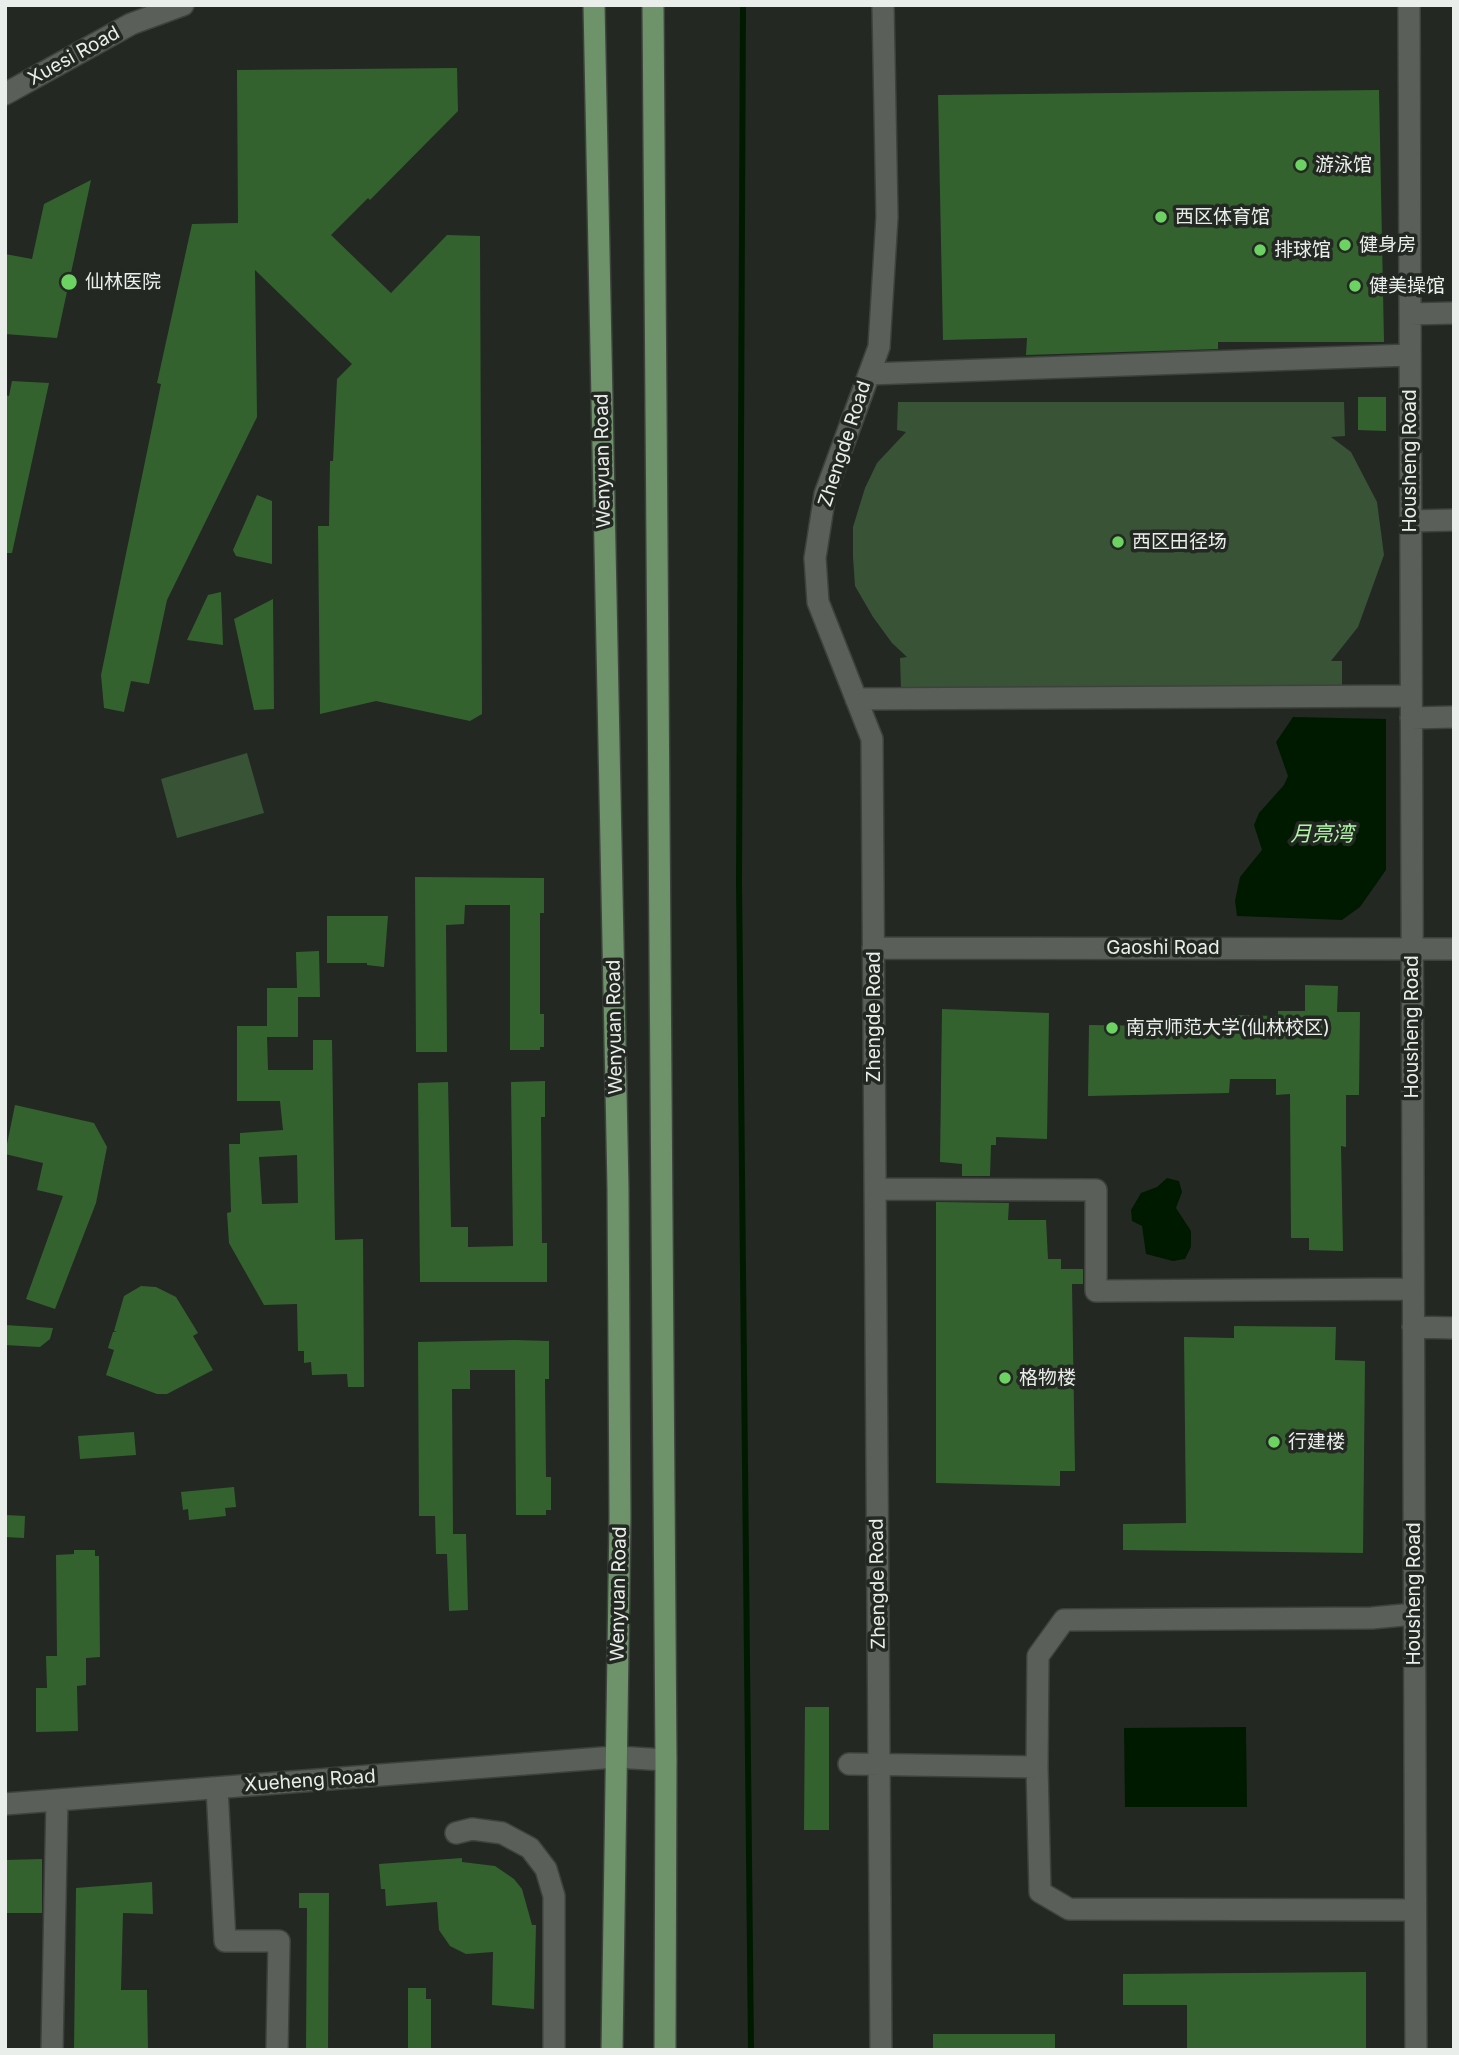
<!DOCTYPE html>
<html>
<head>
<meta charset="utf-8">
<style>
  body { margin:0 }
  #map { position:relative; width:1459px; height:2055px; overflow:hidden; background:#232823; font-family:Inter,sans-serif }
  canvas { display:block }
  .frame { position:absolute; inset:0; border:7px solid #eaeeea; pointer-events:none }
</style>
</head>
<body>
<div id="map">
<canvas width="1459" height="2055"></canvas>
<div class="frame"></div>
</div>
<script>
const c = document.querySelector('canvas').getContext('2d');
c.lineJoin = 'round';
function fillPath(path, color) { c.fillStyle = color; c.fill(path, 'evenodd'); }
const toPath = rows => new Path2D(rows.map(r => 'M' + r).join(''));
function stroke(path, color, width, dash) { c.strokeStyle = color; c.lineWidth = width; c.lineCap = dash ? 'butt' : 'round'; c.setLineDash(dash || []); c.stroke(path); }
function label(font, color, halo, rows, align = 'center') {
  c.font = font + ' Inter,"Noto Sans SC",sans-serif'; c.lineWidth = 7; c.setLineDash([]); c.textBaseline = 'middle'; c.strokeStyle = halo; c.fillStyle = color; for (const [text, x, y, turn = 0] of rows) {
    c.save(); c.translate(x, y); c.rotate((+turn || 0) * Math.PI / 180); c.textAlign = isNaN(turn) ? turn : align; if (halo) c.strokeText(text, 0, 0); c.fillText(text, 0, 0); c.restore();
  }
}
fillPath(toPath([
  [898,402,1344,402,1345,436,1331,437,1351,452,1377,502,1384,555,1358,627,1331,661,1342,661,1342,691,901,689,900,658,907,657,892,643,873,617,855,586,853,557,853,527,865,488,877,463,906,432,897,430],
  [247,753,264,813,177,838,161,779]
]), '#395336');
fillPath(toPath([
  [1293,717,1386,719,1386,870,1360,907,1342,920,1237,916,1235,901,1240,877,1262,850,1254,825,1259,813,1284,785,1288,776,1276,742],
  [1167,1178,1179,1181,1182,1192,1176,1208,1191,1231,1191,1247,1185,1259,1173,1261,1146,1254,1142,1226,1132,1221,1131,1210,1141,1193,1157,1187],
  [1246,1727,1247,1807,1125,1807,1124,1728]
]), '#001a00');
stroke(toPath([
  [743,5,739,881,751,2050]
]), '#001a00', 6);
fillPath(toPath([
  [457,68,458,111,370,200,368,198,331,235,391,293,447,235,480,236,482,714,470,721,376,701,320,714,318,526,329,526,330,461,333,461,337,379,352,364,255,270,257,417,167,600,149,684,131,681,124,712,104,708,101,675,161,384,157,383,192,224,238,223,237,70],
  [1379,90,1384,342,1218,342,1218,349,1026,355,1027,338,943,340,938,95],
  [91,180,57,338,5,334,5,254,32,259,44,204],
  [12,381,49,383,12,553,5,553,5,395,9,396],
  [1358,397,1386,397,1386,431,1358,430],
  [257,495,272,501,272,564,236,556,233,550],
  [221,592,223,645,187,640,208,595],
  [273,599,274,709,254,710,234,619],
  [415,877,544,878,544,913,540,913,540,1014,544,1014,544,1047,540,1047,540,1050,510,1050,510,905,465,905,464,924,446,925,447,1052,416,1052],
  [327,916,388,916,384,967,367,965,367,963,327,963],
  [319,951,320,997,298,997,298,1037,267,1037,268,1070,313,1070,313,1040,332,1040,335,1240,363,1239,364,1387,348,1387,347,1374,312,1375,311,1362,304,1363,304,1351,298,1351,297,1304,264,1305,229,1243,227,1213,231,1212,229,1144,240,1144,240,1133,283,1130,280,1101,237,1101,237,1026,267,1026,267,988,297,988,296,952],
  [297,1155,298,1203,262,1204,259,1157],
  [1305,985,1338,986,1337,1012,1360,1012,1359,1095,1346,1095,1346,1147,1341,1146,1343,1251,1309,1250,1309,1238,1291,1238,1290,1094,1276,1095,1276,1079,1230,1079,1229,1093,1088,1096,1089,1025,1230,1027,1231,1015,1278,1016,1278,1011,1305,1011],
  [942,1009,1049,1013,1047,1139,996,1137,996,1145,991,1145,990,1176,962,1176,962,1164,940,1162],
  [545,1081,545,1117,541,1117,542,1243,547,1243,547,1282,420,1282,418,1083,448,1082,451,1227,468,1227,468,1247,513,1246,511,1082],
  [15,1105,94,1123,107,1147,96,1203,55,1309,26,1299,63,1196,37,1190,43,1163,5,1154],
  [936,1202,1009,1203,1008,1220,1046,1220,1048,1259,1061,1259,1061,1269,1083,1269,1083,1284,1072,1284,1075,1471,1060,1471,1060,1486,936,1483],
  [141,1286,156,1287,176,1297,198,1333,193,1336,213,1370,167,1394,157,1394,106,1375,114,1350,108,1348,113,1332,117,1332,114,1331,124,1296],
  [5,1325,53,1328,50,1339,40,1347,5,1345],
  [1234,1326,1336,1327,1335,1360,1365,1361,1363,1553,1123,1550,1123,1524,1186,1523,1184,1337,1234,1338],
  [515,1340,549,1341,549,1379,545,1379,546,1477,551,1477,551,1510,546,1510,546,1515,516,1515,515,1370,470,1370,470,1389,452,1389,453,1534,466,1534,468,1610,449,1611,447,1554,436,1554,435,1516,419,1516,418,1342],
  [134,1432,136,1455,80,1459,78,1436],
  [234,1487,236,1507,225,1508,226,1516,189,1520,188,1509,183,1510,181,1492],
  [5,1515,25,1516,24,1538,5,1537],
  [74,1550,95,1550,95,1556,99,1556,100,1657,86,1658,86,1685,77,1686,78,1731,36,1732,36,1688,47,1688,46,1656,57,1656,56,1555,74,1554],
  [805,1707,829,1707,829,1830,804,1830],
  [462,1858,462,1862,495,1866,514,1879,522,1889,532,1925,536,1925,534,2009,492,2005,493,1952,466,1954,450,1946,439,1930,437,1902,386,1906,385,1889,381,1889,379,1864],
  [42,1859,42,1913,5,1913,5,1860],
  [152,1882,153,1914,123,1913,121,1990,147,1990,148,2050,74,2050,76,1888],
  [299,1893,329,1893,328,2050,306,2050,307,1908,299,1908],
  [1366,1972,1366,2050,1187,2050,1187,2005,1123,2005,1123,1974],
  [408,1988,426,1988,426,1999,431,1999,431,2050,408,2050],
  [933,2034,1055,2034,1055,2050,933,2050]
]), '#34622f');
const minor = toPath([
  [1409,5,1416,2050],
  [5,94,131,24,183,5],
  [1410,314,1454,313],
  [869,374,1410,355],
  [1411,521,1454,520],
  [856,699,1411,696],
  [1411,718,1454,717],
  [873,948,1454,949],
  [875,1189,1096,1190,1096,1291,1413,1289],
  [1413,1327,1454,1328],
  [1414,1614,1372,1618,1064,1620,1038,1656,1037,1767,1040,1892,1069,1909,1415,1910],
  [849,1764,1037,1767],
  [217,1788,225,1941,279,1941,277,2050],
  [5,1804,615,1757,666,1760],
  [456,1833,472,1829,502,1833,530,1848,546,1869,554,1896,554,2050],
  [52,2050,57,1800],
  [881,2050,872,739,818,602,815,558,825,494,879,347,887,217,883,5]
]);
const major = toPath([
  [594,5,618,1188,620,1517,612,2050],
  [653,5,666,1760,665,2050]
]);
stroke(minor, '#3e423d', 24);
stroke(major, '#3e423d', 24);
stroke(minor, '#5a5f59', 21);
stroke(major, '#6e926a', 21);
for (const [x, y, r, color] of [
  [1301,165,7,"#6cd362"],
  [1161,217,7,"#6cd362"],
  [1345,245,7,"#6cd362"],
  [1260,250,7,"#6cd362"],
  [69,282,9,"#6cd362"],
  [1355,286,7,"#6cd362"],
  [1118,542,7,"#6cd362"],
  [1112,1028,7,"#6cd362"],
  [1005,1378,7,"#6cd362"],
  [1274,1442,7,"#6cd362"]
]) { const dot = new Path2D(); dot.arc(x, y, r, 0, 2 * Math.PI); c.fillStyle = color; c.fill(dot); stroke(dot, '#232823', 2.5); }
label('19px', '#eaeeea', '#232823', [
  ["Xuesi Road",74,56,-29],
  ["Zhengde Road",845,444,-72],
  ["Wenyuan Road",603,461,-91],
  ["Housheng Road",1410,461,-90],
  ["Gaoshi Road",1163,948],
  ["Zhengde Road",874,1017,-90],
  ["Wenyuan Road",615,1027,-91],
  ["Housheng Road",1412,1027,-90],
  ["Zhengde Road",878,1584,-91],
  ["Wenyuan Road",619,1594,-89],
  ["Housheng Road",1414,1594,-90],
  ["Xueheng Road",310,1781,-4]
]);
label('19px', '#eaeeea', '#232823', [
  ["游泳馆",1315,165],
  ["西区体育馆",1175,217],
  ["健身房",1359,245],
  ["排球馆",1274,250],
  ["仙林医院",85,282],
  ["健美操馆",1369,286],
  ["西区田径场",1132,542],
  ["南京师范大学(仙林校区)",1126,1028],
  ["格物楼",1019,1378],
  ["行建楼",1288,1442]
], 'left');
label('italic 21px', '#b0f4a8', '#232823', [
  ["月亮湾",1322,835]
]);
</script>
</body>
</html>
